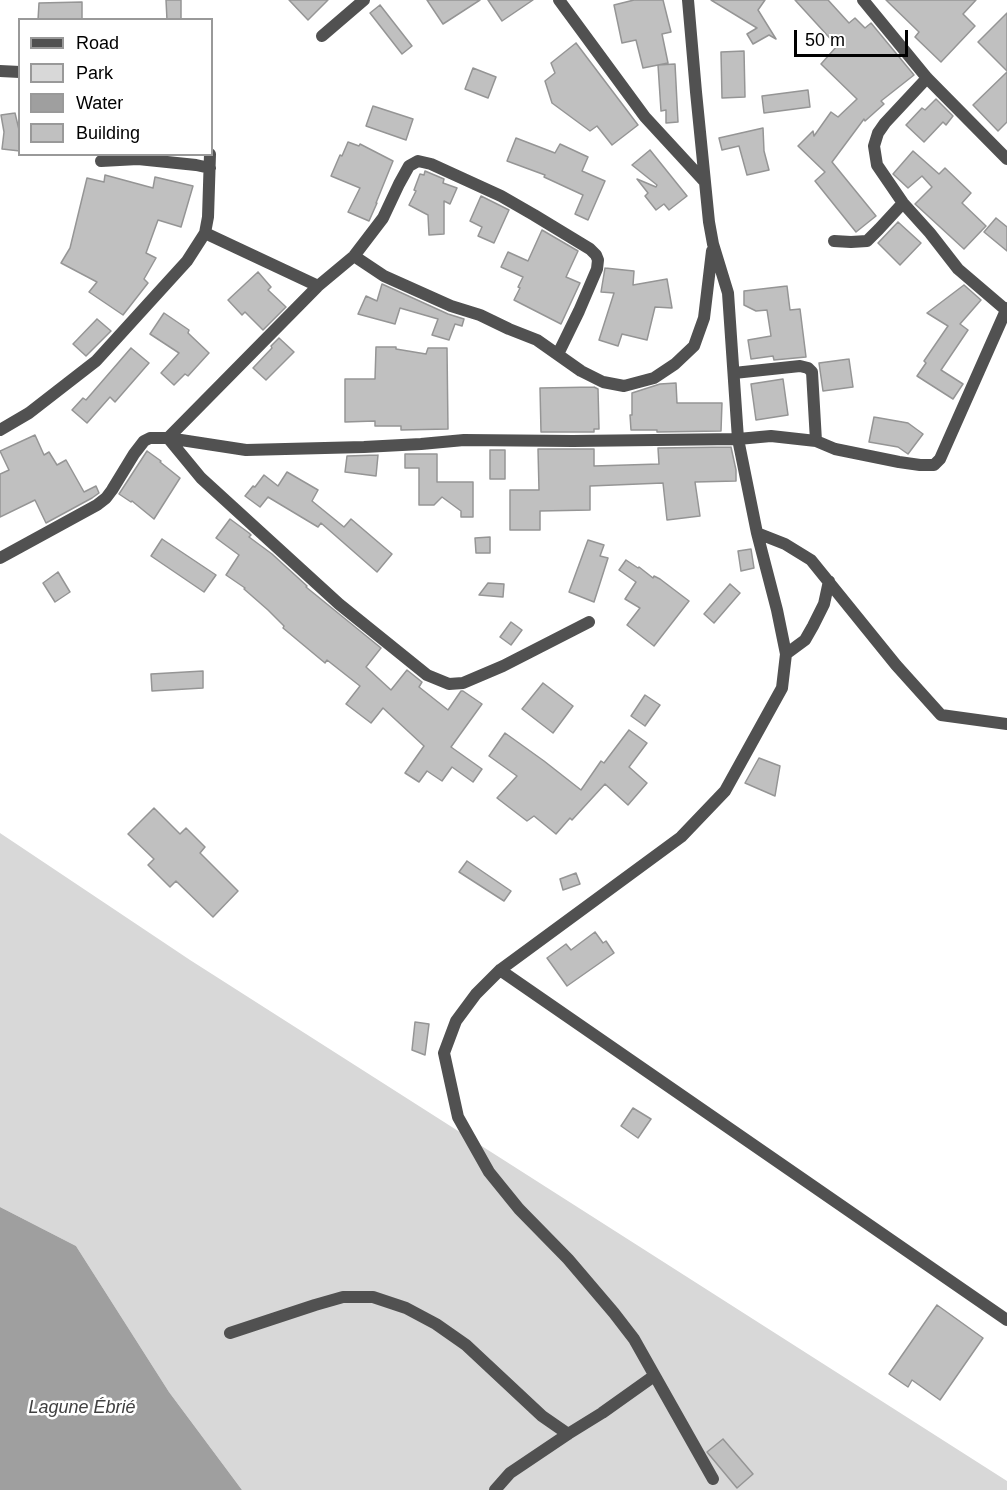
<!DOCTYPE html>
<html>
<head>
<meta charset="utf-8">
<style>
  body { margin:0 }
  #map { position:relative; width:1007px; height:1490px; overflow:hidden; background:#fff; font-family:Helvetica,sans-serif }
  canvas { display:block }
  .legend { position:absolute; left:18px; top:18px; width:195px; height:138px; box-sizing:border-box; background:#fff; border:2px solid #999; margin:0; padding:8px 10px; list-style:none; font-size:18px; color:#000 }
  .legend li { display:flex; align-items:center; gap:12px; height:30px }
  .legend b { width:30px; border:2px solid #999 }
  .scale { position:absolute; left:794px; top:30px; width:114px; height:27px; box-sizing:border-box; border:3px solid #000; border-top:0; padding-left:8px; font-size:18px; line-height:21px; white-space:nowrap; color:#000; -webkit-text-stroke:4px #fff; paint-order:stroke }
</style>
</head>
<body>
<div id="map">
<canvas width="1007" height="1490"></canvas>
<ul class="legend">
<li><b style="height:8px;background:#515151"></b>Road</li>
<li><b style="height:16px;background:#d8d8d8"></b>Park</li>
<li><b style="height:16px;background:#9f9f9f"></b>Water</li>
<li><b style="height:16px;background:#c0c0c0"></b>Building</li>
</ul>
<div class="scale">50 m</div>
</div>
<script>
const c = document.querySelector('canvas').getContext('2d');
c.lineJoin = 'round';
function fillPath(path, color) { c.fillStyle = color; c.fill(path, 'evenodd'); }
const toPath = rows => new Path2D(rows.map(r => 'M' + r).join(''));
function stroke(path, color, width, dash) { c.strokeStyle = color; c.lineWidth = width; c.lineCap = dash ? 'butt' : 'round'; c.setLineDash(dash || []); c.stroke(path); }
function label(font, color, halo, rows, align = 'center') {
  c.font = font + ' Helvetica,sans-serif'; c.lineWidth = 5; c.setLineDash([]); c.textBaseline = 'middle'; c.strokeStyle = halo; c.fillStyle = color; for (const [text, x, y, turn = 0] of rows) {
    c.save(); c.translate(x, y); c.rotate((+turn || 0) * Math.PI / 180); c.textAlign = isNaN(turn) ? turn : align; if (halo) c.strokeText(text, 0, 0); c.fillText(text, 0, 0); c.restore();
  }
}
fillPath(toPath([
  [0,833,190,960,1007,1481,1007,1490,242,1490,169,1392,76,1246,0,1207]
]), '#d8d8d8');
fillPath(toPath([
  [0,1207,76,1246,169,1392,242,1490,0,1490]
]), '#9f9f9f');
const building = toPath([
  [166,0,181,0,181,20,167,20,166,0],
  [289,0,328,0,308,20,289,0],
  [427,0,480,0,443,24,427,0],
  [488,0,533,0,502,21,488,0],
  [634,0,663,0,671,32,662,34,668,63,643,68,636,40,622,43,614,5,634,0],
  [711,0,765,0,758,10,776,39,769,35,753,44,747,34,757,28,711,0],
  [795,0,828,0,849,23,855,18,865,28,871,23,914,75,881,101,884,104,865,121,864,119,832,162,876,216,856,232,815,181,825,172,798,146,813,131,814,136,831,112,838,117,857,99,821,64,837,46,795,0],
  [886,0,976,0,963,14,975,26,941,62,915,37,919,32,886,0],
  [82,2,82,20,38,20,39,3,82,2],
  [380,5,412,46,402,54,370,13,380,5],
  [1007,13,1007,71,978,42,1007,13],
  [576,43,638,125,612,145,597,126,590,131,552,103,545,81,555,73,551,63,576,43],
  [744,51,745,97,722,98,721,52,744,51],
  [675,64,678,122,666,123,666,110,661,111,658,65,675,64],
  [473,68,496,77,488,98,465,89,473,68],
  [1007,72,1007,122,998,131,973,105,1007,72],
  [808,90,810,107,764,113,762,96,808,90],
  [936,99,953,116,946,125,943,122,924,142,906,125,922,108,925,110,936,99],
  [373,106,413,119,406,140,366,126,373,106],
  [15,113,20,134,20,151,2,149,4,132,1,115,15,113],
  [763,128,764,151,769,170,747,175,739,146,722,150,719,138,763,128],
  [516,138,555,153,560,144,588,157,582,171,605,181,588,220,575,214,583,195,544,177,545,175,507,161,516,138],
  [348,142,359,146,360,144,393,161,376,203,377,203,369,221,348,212,360,188,331,176,340,155,342,156,348,142],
  [650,150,687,196,669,210,664,204,656,210,645,196,648,193,637,179,656,187,657,185,632,165,650,150],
  [913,151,939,174,945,168,971,193,962,203,986,226,964,249,915,204,932,187,922,176,908,188,893,174,913,151],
  [425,171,444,179,443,183,457,188,450,204,444,201,444,234,429,235,428,215,409,205,416,191,414,190,420,174,424,175,425,171],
  [105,175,153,188,155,177,193,186,181,227,158,220,146,253,156,258,144,279,148,283,123,315,89,292,97,282,61,263,70,248,87,178,104,182,105,175],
  [481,196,509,210,494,243,478,236,482,227,470,221,481,196],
  [996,218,1007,227,1007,251,984,232,996,218],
  [898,222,921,243,900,265,878,243,898,222],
  [542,230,578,251,566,277,580,283,561,324,514,300,520,288,518,287,523,277,501,267,508,252,528,261,542,230],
  [605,268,634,271,633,285,667,279,672,308,655,307,647,340,622,334,618,346,599,340,614,293,601,292,605,268],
  [258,272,271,287,268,290,286,307,263,330,245,312,242,315,228,300,258,272],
  [382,284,448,314,464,319,462,326,455,324,449,340,432,335,438,319,400,308,395,324,358,314,366,296,377,301,382,284],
  [964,285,981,300,960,324,968,330,941,370,963,384,953,399,917,376,926,363,924,361,948,326,927,313,964,285],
  [787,286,790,310,800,309,806,357,774,360,773,356,751,359,748,340,771,336,767,310,756,311,744,305,744,291,787,286],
  [164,313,189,330,188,333,209,353,188,376,185,374,174,385,161,373,179,353,150,334,164,313],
  [97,319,111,331,86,356,73,344,97,319],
  [279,338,294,352,266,380,253,368,272,348,271,346,279,338],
  [376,347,396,347,396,349,426,354,428,348,447,348,448,429,401,430,401,426,375,426,375,421,345,422,345,379,375,379,376,347],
  [131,348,149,363,115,402,110,397,87,423,72,410,83,398,86,400,131,348],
  [849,359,853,387,823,391,819,363,849,359],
  [783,379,788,415,756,420,751,384,783,379],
  [676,383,677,403,722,403,721,431,657,432,657,430,631,430,630,415,632,415,632,393,660,384,676,383],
  [594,387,598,389,599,429,594,429,594,432,541,432,540,388,594,387],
  [874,417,908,423,923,434,908,454,898,447,869,442,874,417],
  [35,435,44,455,49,452,57,465,66,460,84,492,96,486,99,493,92,498,46,523,35,500,0,517,0,474,9,470,0,451,35,435],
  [731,447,736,470,736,481,695,482,700,516,667,520,663,483,590,486,590,510,540,511,540,530,510,530,510,490,539,490,538,449,594,449,594,466,659,464,658,448,731,447],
  [490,450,505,450,505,479,490,479,490,450],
  [147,451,161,461,160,462,180,478,154,519,132,501,131,502,119,494,147,451],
  [405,454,437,454,437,482,473,482,473,517,461,517,461,511,442,497,434,505,419,505,419,468,405,468,405,454],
  [378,455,376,476,345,472,347,456,378,455],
  [287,472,318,490,312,501,344,527,351,519,392,554,377,572,321,523,318,527,268,497,260,507,245,496,253,486,255,487,264,475,278,486,287,472],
  [230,519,249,533,251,535,249,537,272,554,307,586,306,587,381,648,366,667,391,690,407,670,422,682,419,687,448,710,461,691,463,691,482,704,451,747,482,769,473,782,452,767,442,781,427,771,419,782,405,773,424,746,383,708,371,723,346,704,360,686,327,660,325,663,283,628,284,626,268,610,244,589,245,588,226,575,239,555,216,538,230,519],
  [490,537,490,553,476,553,475,538,490,537],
  [162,539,216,575,204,592,151,556,162,539],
  [588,540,604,545,600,556,608,558,594,602,569,592,588,540],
  [751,549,754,568,741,571,738,551,751,549],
  [626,560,638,568,639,567,653,578,654,576,660,579,689,601,654,646,627,625,640,608,625,599,636,582,619,570,626,560],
  [58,572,70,592,55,602,43,583,58,572],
  [488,583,504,584,503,597,479,595,488,583],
  [730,584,740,593,714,623,704,614,730,584],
  [511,622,522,630,511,645,500,637,511,622],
  [203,671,203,688,152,691,151,674,203,671],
  [543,683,573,706,553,733,522,709,543,683],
  [645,695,660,705,645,726,631,716,645,695],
  [629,730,647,743,629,767,647,783,628,805,605,784,572,820,570,818,556,834,534,816,527,821,497,798,517,776,489,756,505,733,544,761,581,790,601,761,604,763,629,730],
  [759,758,780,766,775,796,745,783,759,758],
  [154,808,180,834,186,828,205,847,200,853,238,891,213,917,176,881,170,887,148,865,154,859,128,834,154,808],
  [467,861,511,891,504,901,459,872,467,861],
  [576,873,580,884,563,890,560,879,576,873],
  [595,932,603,943,606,941,614,953,567,986,547,958,566,944,571,950,595,932],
  [415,1022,429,1024,425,1055,412,1050,415,1022],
  [633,1108,651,1119,638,1138,621,1126,633,1108],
  [937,1305,983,1338,940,1400,912,1380,908,1387,889,1374,937,1305],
  [723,1439,753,1474,737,1488,707,1452,723,1439]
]);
fillPath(building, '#c0c0c0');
stroke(building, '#959595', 1.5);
stroke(toPath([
  [559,0,645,117,704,181],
  [688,0,696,92,709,222,713,244,728,293,738,439,757,533,777,610,786,654,782,688,725,791,681,837,500,970,476,994,456,1021,444,1053,458,1117,489,1172,519,1209,568,1259,614,1313,634,1339,713,1479],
  [863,0,927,78,1007,159],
  [322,36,364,0],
  [0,71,20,72],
  [927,78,885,123,878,133,874,146,877,165,903,203,930,233,958,269,1007,311],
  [101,161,138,159,196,165,210,168],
  [205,233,318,286],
  [834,241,851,242,867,241,879,229,903,203],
  [354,256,384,276,451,306,480,315,509,329,537,340,581,371,603,382,624,386,654,378,675,364,694,346,704,318,712,251],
  [734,373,800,366,808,368,812,372,816,441],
  [0,430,29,413,96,361,187,261,205,233,208,217,210,154],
  [168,438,318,286,354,256,383,218,399,184,409,166,418,161,431,164,501,196,534,215,590,249,596,255,598,260,597,269,579,311,558,354],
  [168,438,201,478,339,604,427,675,449,684,463,683,503,666,589,622],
  [757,533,785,544,811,560,896,665,941,715,1007,724],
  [0,558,97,505,106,498,112,490,134,454,144,441,150,438,168,438,246,450,364,447,421,444,464,440,573,441,738,439,771,436,816,441,835,449,899,462,920,465,934,465,940,459,1007,308],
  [786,654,805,640,813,626,824,604,829,581],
  [500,970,1007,1320],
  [230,1333,315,1305,343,1297,373,1297,406,1308,436,1324,466,1345,542,1416,568,1434],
  [495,1490,510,1473,568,1434,602,1413,654,1376]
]), '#515151', 12);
label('italic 18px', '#404040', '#fff', [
  ["Lagune Ébrié",82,1408]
]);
</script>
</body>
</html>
